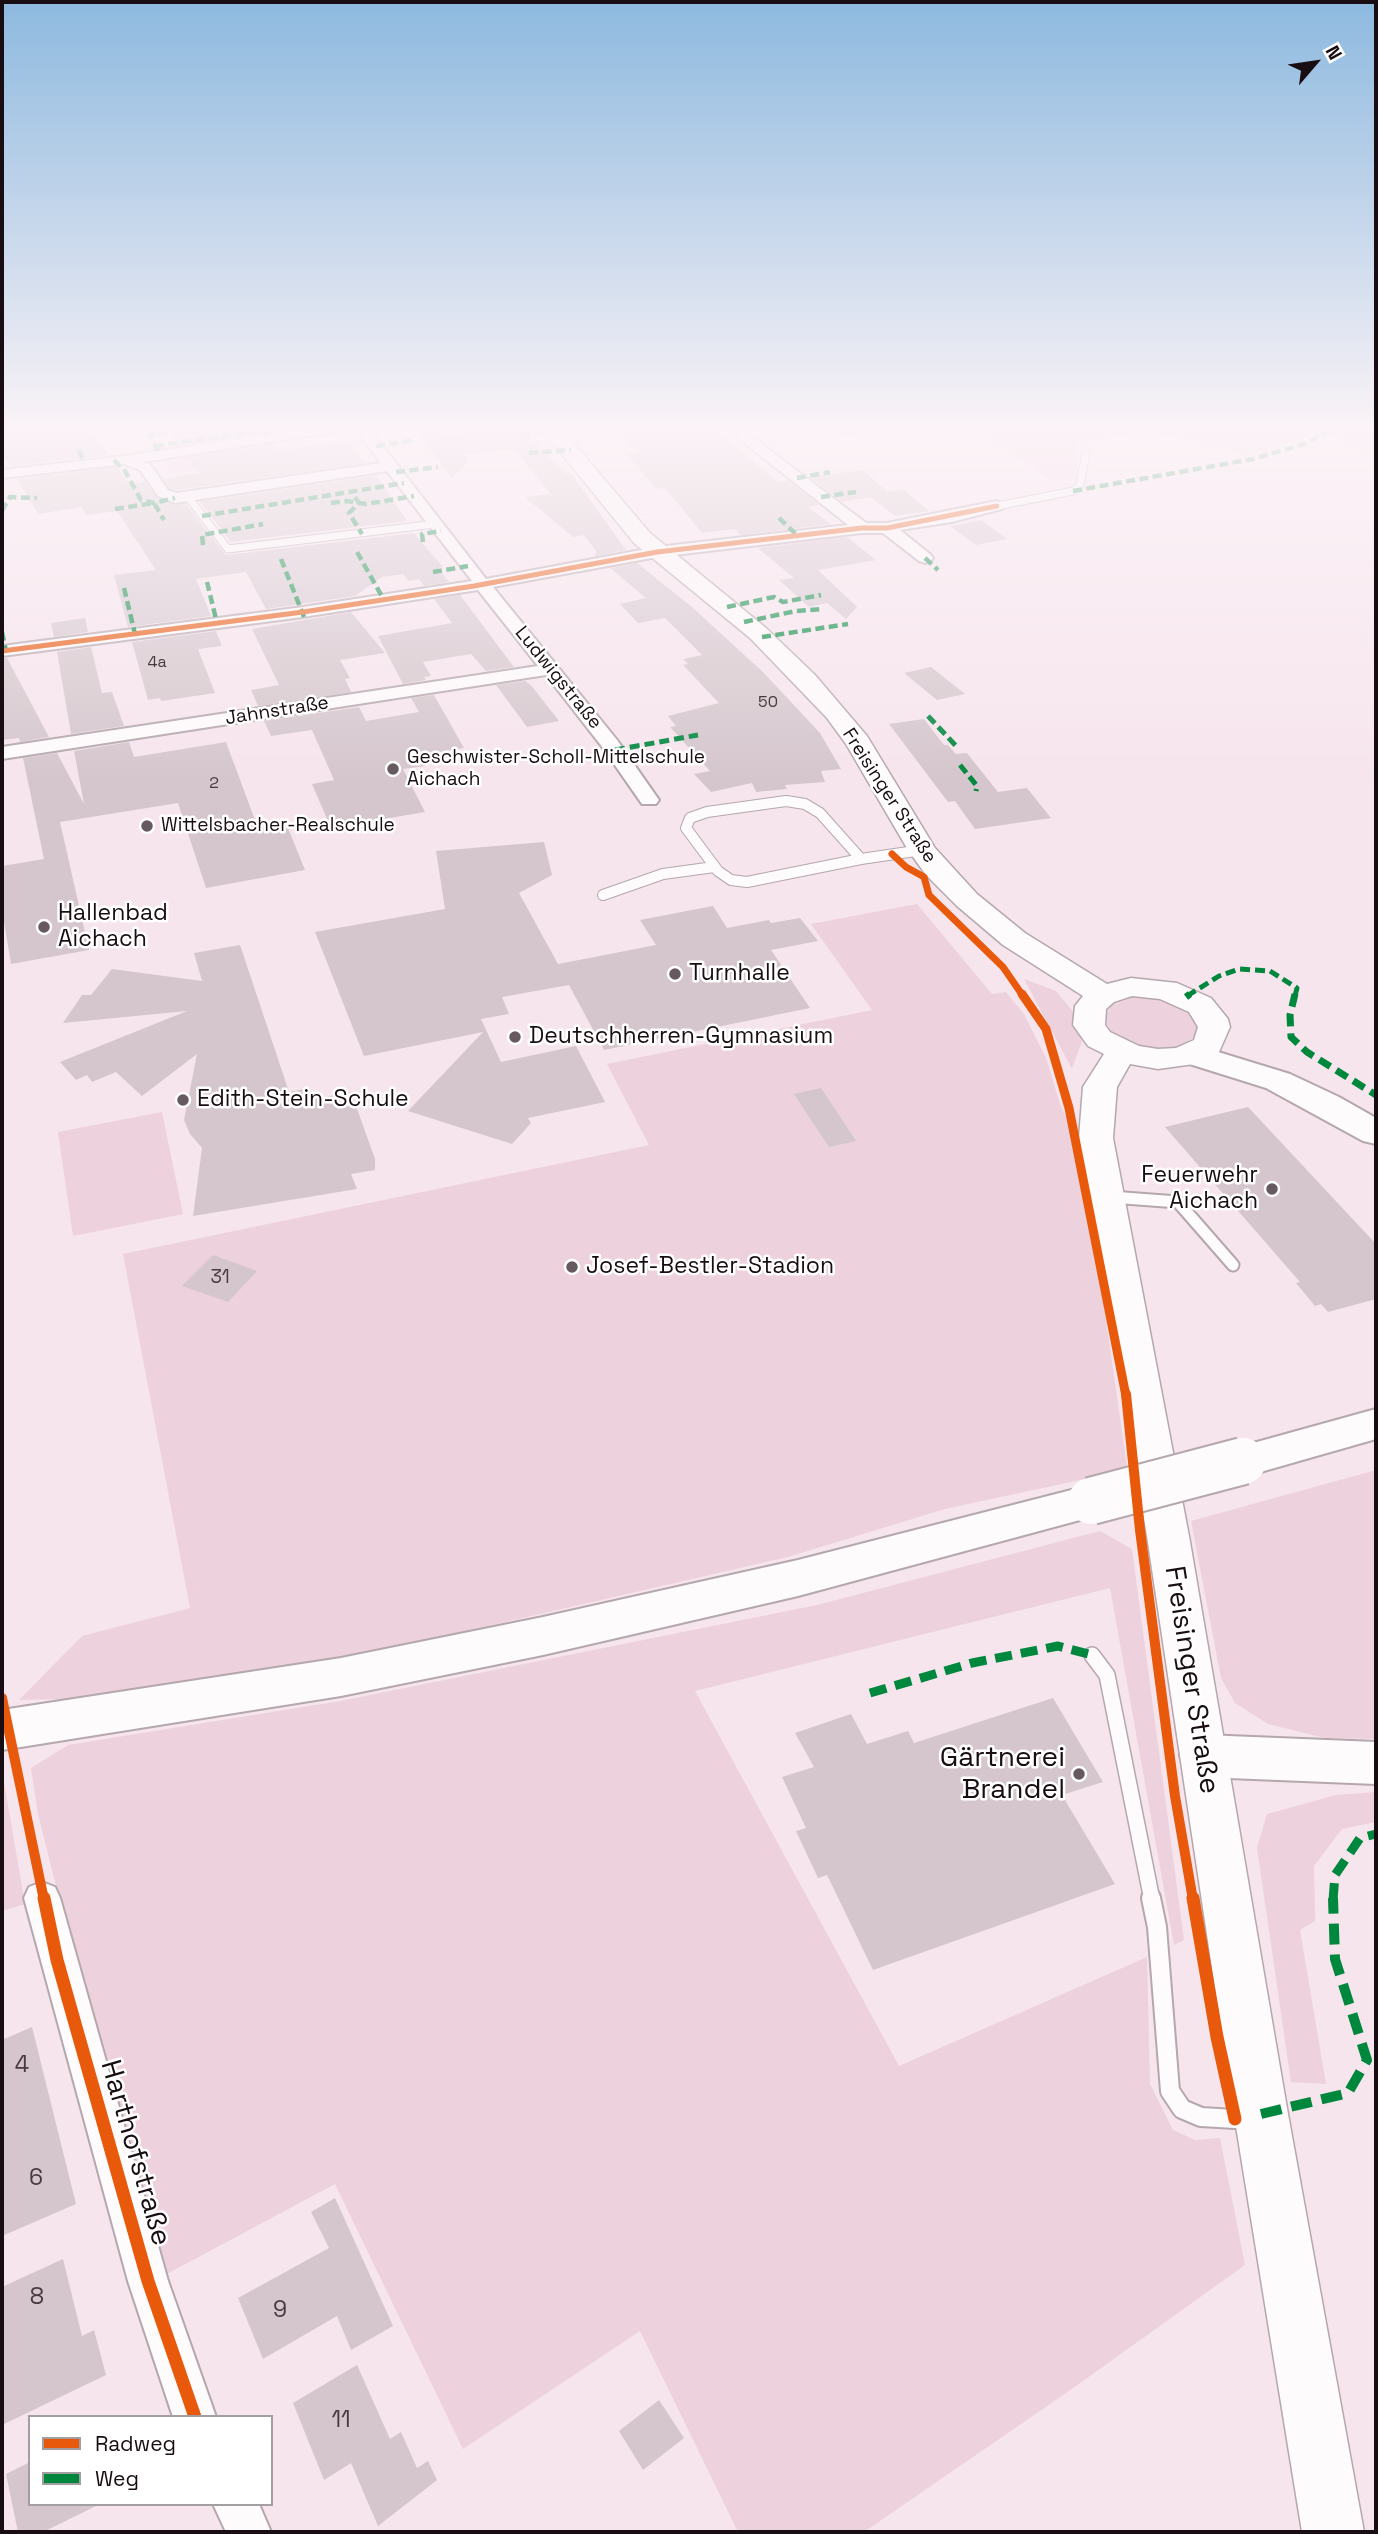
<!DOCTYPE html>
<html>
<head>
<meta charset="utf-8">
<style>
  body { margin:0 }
  #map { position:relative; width:1378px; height:2534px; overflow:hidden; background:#f7e5ed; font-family:"Space Grotesk",sans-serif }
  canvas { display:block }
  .frame { position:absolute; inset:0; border:4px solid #180d12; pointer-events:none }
  .legend { position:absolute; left:28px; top:2415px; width:245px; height:91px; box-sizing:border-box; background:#fff; border:2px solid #a39ea0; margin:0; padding:9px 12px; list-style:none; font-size:21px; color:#180d12 }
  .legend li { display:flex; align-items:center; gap:14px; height:35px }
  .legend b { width:35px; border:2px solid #a39ea0 }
  .north { position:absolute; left:1280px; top:28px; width:70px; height:70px; -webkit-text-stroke:5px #fff; paint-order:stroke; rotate:61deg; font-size:19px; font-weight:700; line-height:28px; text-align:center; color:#180d12 }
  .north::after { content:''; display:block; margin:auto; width:24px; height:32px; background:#180d12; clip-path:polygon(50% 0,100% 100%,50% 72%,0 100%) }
</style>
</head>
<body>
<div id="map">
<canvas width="1378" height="2534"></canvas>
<div class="frame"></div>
<ul class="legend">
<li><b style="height:9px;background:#e8590c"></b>Radweg</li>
<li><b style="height:9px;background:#00873e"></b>Weg</li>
</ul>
<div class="north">N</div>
</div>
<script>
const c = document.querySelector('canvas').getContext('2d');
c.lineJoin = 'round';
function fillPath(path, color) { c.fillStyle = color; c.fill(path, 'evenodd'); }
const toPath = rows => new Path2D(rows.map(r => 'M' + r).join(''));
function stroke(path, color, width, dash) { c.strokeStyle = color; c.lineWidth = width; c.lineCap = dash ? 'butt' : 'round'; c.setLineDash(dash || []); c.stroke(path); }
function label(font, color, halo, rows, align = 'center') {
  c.font = font + ' "Space Grotesk",sans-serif'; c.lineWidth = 5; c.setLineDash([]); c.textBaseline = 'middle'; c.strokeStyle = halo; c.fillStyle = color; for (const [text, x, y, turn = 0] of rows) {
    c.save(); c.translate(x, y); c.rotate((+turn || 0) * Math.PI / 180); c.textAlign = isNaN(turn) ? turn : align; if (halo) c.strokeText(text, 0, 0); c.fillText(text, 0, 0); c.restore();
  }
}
fillPath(toPath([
  [826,426,912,426,841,438],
  [974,426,1327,426,1298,441,1247,455,1215,443,1141,433,1076,443,1079,480,1049,479],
  [1348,426,1376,426,1376,453,1328,434],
  [239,445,252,461,172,473,161,457],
  [917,904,992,994,1006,992,1024,1014,1046,1058,1061,1107,1081,1143,1127,1467,1085,1479,945,1509,788,1557,358,1656,99,1698,19,1700,82,1636,190,1608,123,1254,649,1145,607,1064,872,1010,811,924],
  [1024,979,1056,991,1075,1014,1082,1041,1072,1069],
  [1148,996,1163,998,1188,1009,1199,1026,1197,1035,1179,1047,1149,1049,1121,1039,1111,1031,1106,1022,1106,1014,1111,1006,1133,997],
  [162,1112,183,1214,73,1236,58,1132],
  [1376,1470,1376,1739,1325,1738,1268,1724,1235,1703,1221,1678,1191,1521],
  [1100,1531,1132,1549,1184,1940,1174,1945,1110,1588,695,1691,899,2066,1147,1957,1150,2084,1173,2130,1195,2140,1220,2138,1245,2265,1069,2391,864,2532,738,2532,640,2331,463,2449,335,2184,165,2275,73,1954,38,1814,31,1768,68,1745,340,1701,817,1605],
  [2,1770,25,1904,2,1911],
  [1376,1792,1376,1822,1342,1829,1314,1866,1315,1921,1300,1930,1326,2084,1291,2082,1257,1848,1267,1814,1336,1795]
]), '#edd1dc');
fillPath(toPath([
  [2,426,88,426,88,434,93,433,108,455,10,466,2,454],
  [229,426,255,426,261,432,180,445,173,434],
  [491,426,519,426,565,473,571,473,626,550,595,556,596,551,584,535,573,537,525,497,551,494,514,449,464,455,468,461,452,478,415,430,440,427,447,435,494,430],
  [609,426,711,426,778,482,787,480,819,505,808,507,831,524,741,535,735,529,702,533,665,488,656,489,627,454,638,453],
  [348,439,366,463,177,490,170,488,163,479,199,473,188,458,275,444,280,450],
  [117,467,129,484,145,482,157,498,174,505,186,504,226,555,414,533,443,567,438,568,449,582,424,586,419,579,409,581,403,574,382,577,355,596,266,609,246,572,196,579,211,616,128,627,114,575,156,570,117,511,86,515,81,507,38,514,17,479],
  [863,470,888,492,903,489,929,511,895,516,871,497,842,502,810,477],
  [376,475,407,521,231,542,200,502],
  [981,520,1007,539,976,545,950,526],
  [847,537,876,560,818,570,857,607,846,619,827,603,809,607,779,580,794,578,758,548],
  [637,563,692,607,763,672,820,733,841,769,821,771,825,782,785,785,787,789,756,792,752,783,711,792,694,774,710,771,670,727,676,726,668,716,719,703,683,665,688,664,683,659,702,655,665,618,638,623,620,604,646,598,610,568],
  [460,595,514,667,486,671,471,654,423,662,431,676,424,677,426,680,403,684,378,636,452,623,434,599],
  [351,612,385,653,340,660,350,678,345,679,351,692,258,706,251,690,279,685,252,629],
  [85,618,88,632,54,637,51,623],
  [216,631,222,646,198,649,215,693,161,701,160,698,148,700,132,642],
  [91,647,102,693,112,692,124,726,71,734,57,652],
  [2,658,7,658,49,737,20,742,19,738,2,740],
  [931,667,965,694,937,700,904,673],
  [525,681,531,685,559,721,527,727,496,685],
  [434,695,464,748,420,755,425,766,403,769,425,812,331,828,312,784,334,780,312,730,271,736,264,721,359,707,366,721,419,712,411,698],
  [924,719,944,745,948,745,956,754,967,753,998,792,1027,788,1051,818,975,829,955,801,948,802,889,724],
  [129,742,134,757,226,742,258,828,286,823,305,870,206,888,178,803,60,822,89,950,11,964,2,909,2,866,44,859,23,758,57,753,84,804,74,751],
  [544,842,552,875,519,893,558,964,656,945,640,920,713,906,727,928,769,920,771,923,800,918,818,941,771,950,810,1008,604,1050,569,985,502,997,509,1014,481,1019,501,1062,576,1046,605,1102,528,1118,531,1123,512,1144,408,1111,483,1032,364,1056,315,932,445,909,436,851],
  [240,945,289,1092,309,1088,314,1099,351,1092,375,1159,375,1170,351,1174,357,1189,193,1216,202,1148,190,1134,184,1120,197,1054,142,1096,116,1072,92,1082,87,1075,76,1080,60,1062,187,1011,63,1023,82,995,91,995,112,969,202,981,194,953],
  [821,1088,856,1141,829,1147,794,1094],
  [1248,1107,1376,1244,1376,1299,1328,1312,1321,1304,1315,1306,1296,1283,1300,1282,1165,1127],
  [213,1255,257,1271,228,1302,182,1286],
  [1053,1698,1103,1782,1062,1795,1115,1884,873,1970,827,1875,818,1878,796,1831,806,1828,782,1777,814,1767,795,1733,851,1714,867,1744,908,1731,914,1743],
  [32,2027,76,2204,2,2236,2,2040],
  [335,2198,393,2326,351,2350,337,2316,263,2359,238,2298,329,2248,311,2212],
  [63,2259,82,2336,94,2330,106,2375,2,2425,2,2287],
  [357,2365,390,2439,401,2432,417,2468,428,2461,437,2480,378,2526,351,2463,324,2480,293,2403],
  [659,2400,684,2438,643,2470,619,2431],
  [30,2462,30,2504,100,2504,43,2532,18,2532,6,2474]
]), '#d4c6cc');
const laneFar4 = toPath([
  [188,497,228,549,435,524],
  [997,506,1073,491,1080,485,1086,453]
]);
const laneFar3 = toPath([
  [786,801,805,804,820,813,861,859,747,882,731,880,718,871,686,828,690,818,707,812,786,801],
  [861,859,922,850],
  [603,895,663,874,714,867]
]);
const laneFar2 = toPath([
  [1111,1197,1178,1202,1233,1265]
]);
const laneFar1 = toPath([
  [1092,1655,1107,1675,1152,1900]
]);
const lane = toPath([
  [1151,1898,1157,1927,1170,2091,1182,2109,1201,2117,1235,2119,1251,2116]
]);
const street = toPath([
  [320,426,367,426,486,579,657,547,848,525,723,426,738,426,866,523,887,523,997,501,1005,506,1002,509,952,522,900,530,931,555,933,558,931,561,925,563,919,561,883,533,862,533,657,557,493,587,617,740,659,800,656,804,642,804,603,748,546,675,2,759,2,747,538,666,478,590,303,617,2,656,2,646,303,607,472,581,387,471,175,503,158,496,140,470,124,464,2,478,2,470,125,456,320,426],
  [353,426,381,463,177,493,168,490,150,464,143,462,346,430,353,426],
  [42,1882,55,1887,60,1898,168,2281,216,2417,173,2417,128,2281,24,1898,29,1887,42,1882],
  [213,2504,259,2504,271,2532,226,2532,213,2504]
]);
const secondary = toPath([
  [539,426,559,426,650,533,766,628,815,675,867,736,935,848,977,894,1025,933,1107,984,1131,978,1177,983,1211,998,1228,1019,1230,1027,1219,1052,1194,1064,1158,1069,1130,1064,1117,1087,1113,1138,1189,1536,1288,2114,1364,2532,1302,2532,1234,2114,1147,1536,1079,1138,1083,1087,1104,1054,1088,1046,1073,1025,1075,1006,1083,996,1003,945,957,906,926,875,908,850,846,744,827,718,750,638,634,543,539,426],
  [1132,996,1160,999,1189,1012,1198,1027,1194,1040,1176,1048,1158,1049,1139,1046,1110,1032,1105,1025,1106,1009,1114,1002,1132,996]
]);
const highway = toPath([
  [1192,1044,1290,1074,1339,1097,1376,1118,1376,1144,1363,1141,1266,1088,1180,1061,1175,1054,1180,1047,1192,1044],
  [1376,1409,1376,1439,1243,1477,1228,1472,1222,1461,1228,1450,1376,1409],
  [1091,1485,1106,1489,1113,1501,1106,1513,798,1596,543,1655,341,1696,2,1750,2,1710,341,1658,543,1617,798,1560,1091,1485],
  [1204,1735,1376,1742,1376,1784,1204,1777,1187,1771,1180,1756,1187,1741,1204,1735]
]);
stroke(laneFar4, '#b4a7ad', 9);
stroke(laneFar3, '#b4a7ad', 12);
stroke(laneFar2, '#b4a7ad', 15);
stroke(laneFar1, '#b4a7ad', 18);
stroke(lane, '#b4a7ad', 22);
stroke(street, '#b4a7ad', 4);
stroke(secondary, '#b4a7ad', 3);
stroke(highway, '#b4a7ad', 4);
stroke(laneFar4, '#fefbfc', 7);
stroke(laneFar3, '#fefbfc', 10);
stroke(laneFar2, '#fefbfc', 11);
stroke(laneFar1, '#fefbfc', 15);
stroke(lane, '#fefbfc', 18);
fillPath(street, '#fefbfc');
fillPath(secondary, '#fefbfc');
fillPath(highway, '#fefbfc');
const highwayBridge = toPath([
  [1091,1501,1243,1461]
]);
stroke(highwayBridge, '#b4a7ad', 50, []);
stroke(highwayBridge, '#fefbfc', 46);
stroke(toPath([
  [521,435,553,430],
  [155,446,265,430,269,437],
  [376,446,415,440],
  [79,450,84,463],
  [158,451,150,435,190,429,188,426],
  [529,453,571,450],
  [114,460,125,471,141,500,154,503,175,498],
  [396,472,438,467],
  [797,478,830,472],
  [1073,491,1253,459,1304,444,1340,426],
  [355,497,359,503,349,513,362,534],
  [821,497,856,492],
  [331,503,346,501,366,504,414,496],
  [115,509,154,503,164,520],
  [2,511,10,497,37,498],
  [202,516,404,483],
  [779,518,799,537],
  [423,542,422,534,441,531],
  [203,545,202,535,263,524],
  [357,552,384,600],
  [925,558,938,570],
  [281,559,304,617],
  [433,572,468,566],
  [207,582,217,623],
  [124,588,135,634],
  [727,607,774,597,783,602,821,595],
  [744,622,796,611,822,609],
  [2,632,6,651],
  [762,637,848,624]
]), '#00873e', 4.5, [9, 4.5]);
stroke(toPath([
  [928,716,958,748],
  [615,750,698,735],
  [960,765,977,786,976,791],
  [1187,996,1219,976,1239,969,1270,971,1297,988,1295,996]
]), '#00873e', 5, [10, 5]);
stroke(toPath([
  [1295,994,1290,1015,1291,1037,1307,1052,1376,1095],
  [1186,997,1190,994]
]), '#00873e', 7, [13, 7]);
stroke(toPath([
  [870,1693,972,1663,1058,1646,1092,1655],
  [1333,1900,1335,1875,1360,1838,1376,1834]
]), '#00873e', 9, [17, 9]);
stroke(toPath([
  [1261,2114,1348,2093,1367,2060,1335,1959,1333,1898]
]), '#00873e', 10, [21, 10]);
stroke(toPath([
  [2,651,303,612,474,586,657,552,862,528,887,528,997,506]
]), '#e8590c', 5);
stroke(toPath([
  [892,854,906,867,924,877,929,895,1003,967,1023,996]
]), '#e8590c', 7);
stroke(toPath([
  [1022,994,1046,1029,1069,1108,1126,1396]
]), '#e8590c', 9);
stroke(toPath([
  [1126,1394,1140,1530,1175,1796,1193,1900],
  [2,1698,44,1900]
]), '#e8590c', 10);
stroke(toPath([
  [44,1898,57,1960,148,2281,195,2417],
  [1193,1898,1217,2037,1235,2119]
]), '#e8590c', 13);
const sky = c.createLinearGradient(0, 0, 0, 780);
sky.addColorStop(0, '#8db9df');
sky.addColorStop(0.55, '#fbf3f7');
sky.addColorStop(1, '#fbf3f700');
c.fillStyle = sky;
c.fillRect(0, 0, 1378, 780);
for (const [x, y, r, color] of [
  [393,769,7,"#66595f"],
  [147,826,7,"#66595f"],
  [44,927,7,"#66595f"],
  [675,974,7,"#66595f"],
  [515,1037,7,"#66595f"],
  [183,1100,7,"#66595f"],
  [1272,1189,7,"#66595f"],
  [572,1267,7,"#66595f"],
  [1079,1774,7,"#66595f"]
]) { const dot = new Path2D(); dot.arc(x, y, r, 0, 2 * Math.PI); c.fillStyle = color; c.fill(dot); stroke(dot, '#fff', 2.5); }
label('16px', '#473b40', null, [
  ["4a",157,663],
  ["50",768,703],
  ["2",214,784]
]);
label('19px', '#180d12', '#fff', [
  ["Ludwigstraße",558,678,51],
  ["Jahnstraße",277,711,-9],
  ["Freisinger Straße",889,796,57]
]);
label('19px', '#180d12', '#fff', [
  ["Geschwister-Scholl-Mittelschule",407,758],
  ["Aichach",407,780],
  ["Wittelsbacher-Realschule",161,826]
], 'left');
label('19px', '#473b40', null, [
  ["31",220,1278]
]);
label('23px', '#180d12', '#fff', [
  ["Hallenbad",58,914],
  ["Aichach",58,940],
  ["Turnhalle",689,974],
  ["Deutschherren-Gymnasium",529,1037],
  ["Edith-Stein-Schule",197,1100],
  ["Feuerwehr",1258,1176,"right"],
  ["Aichach",1258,1202,"right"],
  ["Josef-Bestler-Stadion",586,1267]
], 'left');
label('23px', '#473b40', null, [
  ["4",22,2066],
  ["6",36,2179],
  ["8",37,2298],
  ["9",280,2311],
  ["11",341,2421]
]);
label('28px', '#180d12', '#fff', [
  ["Freisinger Straße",1191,1680,81],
  ["Harthofstraße",135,2153,74]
]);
label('28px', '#180d12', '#fff', [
  ["Gärtnerei",1065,1758],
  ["Brandel",1065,1790]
], 'right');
</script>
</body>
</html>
